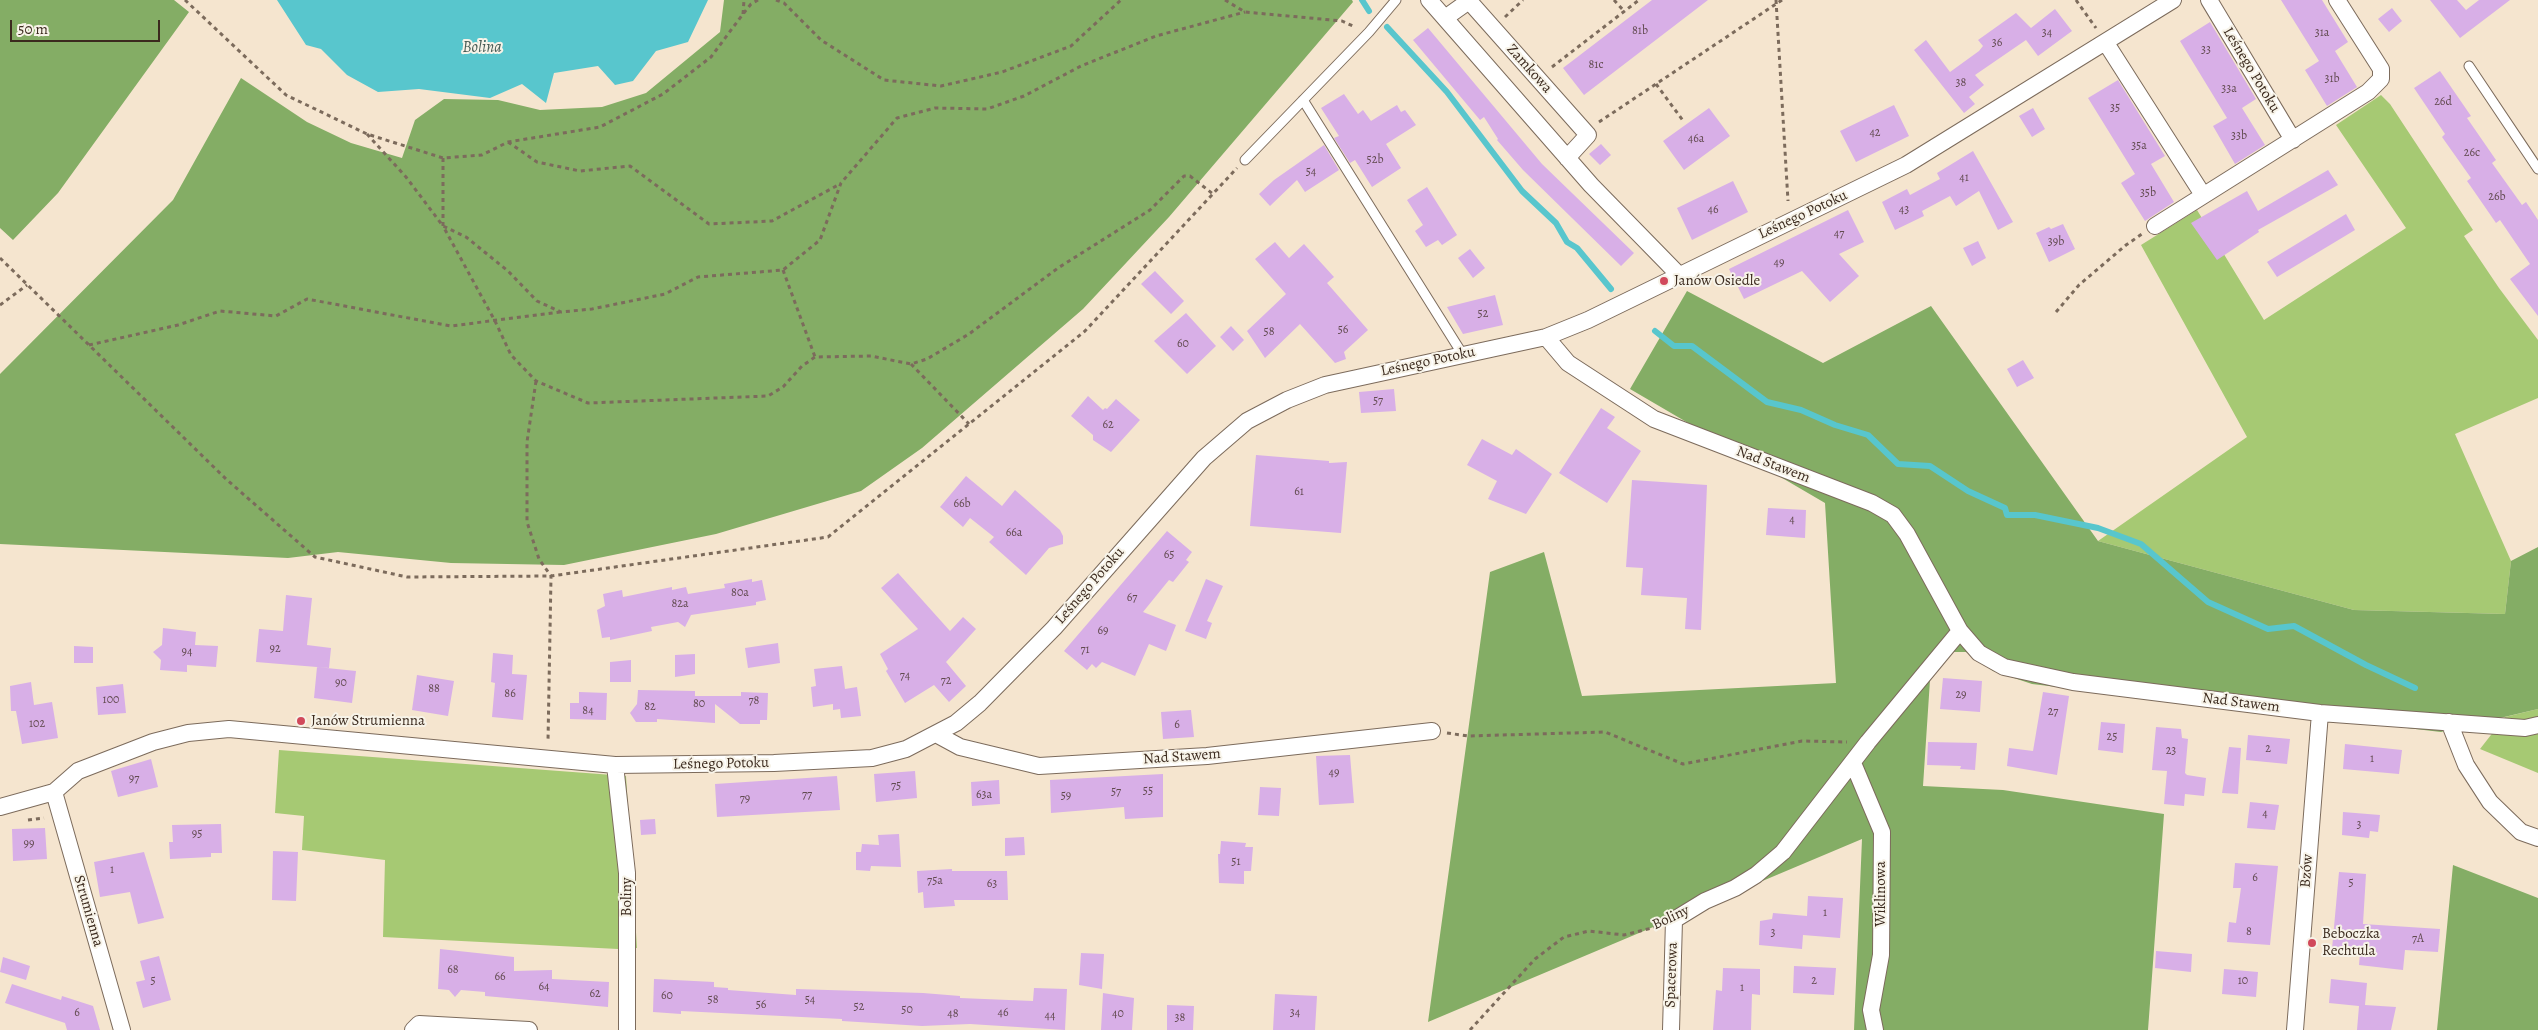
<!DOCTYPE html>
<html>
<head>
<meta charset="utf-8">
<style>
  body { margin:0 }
  #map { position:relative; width:2538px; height:1030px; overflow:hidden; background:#f5e5cf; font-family:Alegreya,serif }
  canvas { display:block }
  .scale { position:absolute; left:10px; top:20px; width:150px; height:22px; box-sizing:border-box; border:2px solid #3b2a1e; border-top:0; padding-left:6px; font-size:15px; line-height:18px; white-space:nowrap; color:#3b2a1e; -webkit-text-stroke:4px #f7f3e8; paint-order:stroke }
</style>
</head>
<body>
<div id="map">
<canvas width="2538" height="1030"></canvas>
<div class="scale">50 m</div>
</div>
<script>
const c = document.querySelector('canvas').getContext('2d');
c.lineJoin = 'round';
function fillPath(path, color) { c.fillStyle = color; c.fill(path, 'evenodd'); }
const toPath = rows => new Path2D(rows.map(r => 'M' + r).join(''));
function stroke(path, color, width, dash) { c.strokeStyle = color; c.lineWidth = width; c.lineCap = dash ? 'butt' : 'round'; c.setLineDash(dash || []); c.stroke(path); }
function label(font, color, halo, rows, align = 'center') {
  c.font = font + ' Alegreya,serif'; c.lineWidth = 4; c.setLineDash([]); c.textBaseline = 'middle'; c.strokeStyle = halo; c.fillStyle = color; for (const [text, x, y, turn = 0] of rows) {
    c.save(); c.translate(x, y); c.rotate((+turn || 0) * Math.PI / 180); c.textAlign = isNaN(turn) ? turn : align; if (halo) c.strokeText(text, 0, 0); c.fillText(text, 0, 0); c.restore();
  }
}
fillPath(toPath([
  [2381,95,2390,104,2473,230,2464,236,2499,288,2538,340,2538,398,2455,434,2511,561,2505,614,2354,610,2098,541,2247,437,2141,245,2197,210,2264,320,2406,228,2336,125],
  [2538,709,2538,773,2480,749,2505,717],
  [279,750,626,776,637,948,618,949,383,937,385,860,302,850,304,816,275,813]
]), '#a6c973');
fillPath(toPath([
  [0,0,174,0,189,12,58,193,13,240,0,228],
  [724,0,1352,0,1353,2,1169,217,1083,309,922,448,861,491,716,534,564,565,451,563,338,552,288,558,0,544,0,374,173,200,241,78,307,122,351,143,402,158,415,120,444,99,498,100,540,110,602,107,646,93,720,32],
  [1687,291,1823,363,1931,306,2098,541,2354,610,2505,614,2511,561,2538,547,2538,709,2441,732,2032,684,1993,671,1966,652,1953,652,1930,680,1923,786,2003,790,2164,814,2148,1030,1854,1030,1862,839,1428,1022,1490,572,1544,552,1582,696,1836,683,1825,503,1630,389],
  [2453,865,2538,898,2538,1030,2437,1030]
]), '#84ad65');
fillPath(toPath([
  [277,0,708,0,688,42,656,51,633,81,615,85,598,66,554,73,546,103,522,84,490,98,419,89,378,92,347,75,321,49,306,45]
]), '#58c6cd');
stroke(toPath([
  [1362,0,1369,11],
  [1387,27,1447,92,1522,191,1556,223,1567,242,1577,248,1611,289],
  [1655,331,1674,346,1692,346,1767,402,1801,410,1835,425,1868,435,1898,464,1930,466,1968,491,2005,508,2007,515,2035,515,2098,528,2141,544,2208,602,2268,629,2294,626,2366,665,2415,688]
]), '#58c6cd', 6);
fillPath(toPath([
  [1652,0,1708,0,1584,95,1563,68],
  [2281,0,2322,0,2348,42,2335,51,2357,87,2327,106,2305,70,2319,61],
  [2430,0,2457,0,2466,10,2479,0,2510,0,2460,38],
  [2392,8,2402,21,2389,32,2378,19],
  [2055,9,2072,31,2038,56,2026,40,1975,75,1984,85,1969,97,1975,104,1964,113,1914,50,1926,40,1950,72,1979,51,1983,46,1978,40,2016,13,2031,28],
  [2210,22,2256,99,2242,108,2265,145,2235,164,2213,126,2227,118,2180,41],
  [1428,28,1542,164,1634,253,1621,266,1523,170,1497,140,1498,139,1484,117,1480,120,1413,40],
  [2440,71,2471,116,2467,118,2496,160,2492,163,2522,205,2526,202,2538,220,2538,316,2510,279,2530,264,2500,220,2496,223,2467,181,2471,178,2442,137,2445,134,2414,88],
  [2118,80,2165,156,2151,164,2174,202,2145,221,2121,183,2135,174,2088,98],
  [1344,94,1358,114,1363,110,1371,121,1397,105,1401,112,1405,110,1416,125,1386,144,1401,168,1372,187,1355,160,1350,163,1334,138,1339,136,1321,108],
  [1894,105,1909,136,1856,162,1840,131],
  [1709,108,1730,136,1684,170,1663,141],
  [2033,108,2045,129,2032,137,2019,116],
  [1601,144,1611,155,1600,165,1589,154],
  [1324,145,1339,170,1305,192,1297,180,1270,206,1259,194,1274,180],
  [1973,151,2013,222,1998,230,1979,191,1956,206,1950,196,1922,211,1924,216,1895,230,1882,202,1907,189,1910,195,1940,179,1937,173],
  [2328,170,2338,185,2258,230,2259,232,2217,260,2191,223,2247,191,2258,211],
  [1733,181,1748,212,1692,240,1677,208],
  [1427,187,1457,235,1442,245,1438,240,1426,247,1415,231,1423,225,1407,200],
  [1848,210,1864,242,1839,254,1859,276,1830,302,1802,271,1744,299,1729,269],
  [2346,214,2355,230,2277,277,2267,262],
  [2063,224,2075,249,2049,262,2036,233,2049,227,2051,229],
  [1978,241,1986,258,1972,266,1963,248],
  [1275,242,1289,258,1304,244,1334,277,1327,283,1368,330,1344,352,1346,359,1335,363,1300,324,1265,358,1247,331,1286,294,1255,259],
  [1470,249,1485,268,1473,278,1458,258],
  [1155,271,1184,301,1171,314,1141,284],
  [1495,295,1503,325,1463,334,1447,307],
  [1186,313,1216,346,1187,374,1154,341],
  [1231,326,1244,340,1233,351,1220,337],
  [2023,360,2034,378,2017,387,2007,369],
  [1394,389,1396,411,1361,413,1359,392],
  [1088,396,1103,410,1105,408,1107,409,1116,399,1140,420,1111,452,1093,440,1093,435,1071,416],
  [1601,408,1615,417,1607,428,1641,451,1607,503,1559,473],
  [1482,439,1512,455,1516,449,1552,474,1526,514,1488,499,1497,481,1467,465],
  [1256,455,1329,461,1329,463,1347,462,1341,533,1250,526],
  [966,476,1002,506,1015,490,1060,530,1063,536,1063,544,1049,548,1026,575,989,542,994,537,970,518,963,527,940,507],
  [1632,480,1707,485,1701,630,1685,629,1687,598,1641,595,1643,568,1626,567],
  [1768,508,1806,510,1805,538,1766,535],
  [1167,531,1192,552,1186,560,1189,562,1173,582,1169,580,1143,612,1176,625,1166,651,1149,644,1135,676,1102,662,1096,668,1092,664,1087,670,1064,651],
  [898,573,950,631,963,617,976,629,946,662,966,686,949,702,934,685,905,703,886,671,888,669,880,654,918,629,881,588],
  [752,579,752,582,762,580,766,600,756,602,756,605,691,615,685,627,678,622,651,627,652,631,610,640,610,637,602,638,597,610,605,606,603,594,622,590,623,597,672,587,672,590,686,587,688,594,725,588,724,584],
  [1206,579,1223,586,1207,621,1212,623,1206,639,1185,631],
  [286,595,312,598,307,645,331,648,329,668,256,662,259,629,283,631],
  [163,628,196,632,195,645,218,646,216,667,187,665,187,672,160,670,161,660,153,652,162,645],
  [778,643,780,663,748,668,745,648],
  [74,646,93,647,93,663,74,663],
  [493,653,513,655,512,674,527,675,523,720,492,717,495,683,491,682],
  [695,654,695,674,675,677,675,655],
  [631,660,631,682,610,682,610,662],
  [842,666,845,689,857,687,861,716,841,718,840,709,833,710,833,704,813,707,811,687,816,686,814,669],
  [317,667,356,671,352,703,314,698],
  [417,675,454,681,448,716,412,710],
  [1943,678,1982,681,1980,712,1940,709],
  [31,682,34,705,52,702,58,738,22,744,16,711,11,711,10,686],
  [123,684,126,713,98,715,96,687],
  [638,690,695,691,695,696,741,696,741,692,768,693,767,720,760,720,760,724,740,724,715,704,715,723,657,719,657,722,636,722,630,713,637,704],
  [579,692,607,693,606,720,570,719,570,703,579,703],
  [2043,692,2069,696,2057,775,2007,766,2009,748,2033,751],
  [1191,710,1194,737,1163,739,1161,712],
  [2101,722,2125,724,2123,753,2098,750],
  [2156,727,2181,729,2182,738,2188,739,2185,773,2187,775,2206,778,2204,796,2185,794,2184,806,2164,804,2167,771,2152,770],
  [2248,735,2290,739,2287,764,2246,760],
  [1928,742,1977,743,1975,770,1960,769,1961,766,1927,765],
  [2345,744,2402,750,2399,774,2343,769],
  [2229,747,2241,748,2238,794,2222,793],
  [1350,755,1354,803,1319,805,1316,756],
  [151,759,158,787,118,797,111,771],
  [915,771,917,798,876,802,874,774],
  [1163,774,1163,817,1125,819,1124,807,1051,813,1050,780],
  [837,776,840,810,717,817,715,784],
  [999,780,1000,804,972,806,971,782],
  [1260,787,1281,788,1279,816,1258,815],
  [2250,802,2279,805,2275,830,2247,828],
  [2343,812,2380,815,2378,832,2370,831,2369,838,2342,835],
  [655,819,656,834,641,835,640,820],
  [221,824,222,853,211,853,211,857,170,859,169,842,173,842,172,825],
  [45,828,47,859,13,861,12,829],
  [899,834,901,867,871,866,870,871,856,870,856,852,861,852,862,844,879,845,878,835],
  [1024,837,1025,855,1005,856,1005,838],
  [1221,841,1246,843,1245,847,1253,847,1251,871,1244,871,1244,884,1219,883,1218,854,1220,854],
  [273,851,298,852,296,901,272,900],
  [144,852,164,918,138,924,130,892,100,897,94,862],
  [2235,863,2278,866,2270,945,2227,942,2229,922,2236,923,2241,888,2233,888],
  [952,869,952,871,1007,871,1008,900,954,900,955,906,924,908,923,892,918,893,917,871],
  [2339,872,2366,874,2363,924,2440,929,2438,952,2405,950,2403,970,2359,965,2360,952,2332,949],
  [1808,896,1843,898,1840,938,1803,935,1802,949,1759,945,1760,921,1772,919,1773,913,1807,916],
  [440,949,514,957,514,971,552,970,552,979,609,982,608,1007,485,996,485,992,461,990,455,997,449,990,438,989],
  [2156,951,2192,954,2191,972,2155,968],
  [1081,953,1104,954,1102,989,1079,985],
  [159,956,171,1000,143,1008,136,982,145,980,140,961],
  [3,957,30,966,26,980,0,972],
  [1794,966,1836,968,1834,995,1793,993],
  [1723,968,1760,969,1760,995,1752,994,1751,1030,1713,1030,1716,990,1722,991],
  [2224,969,2258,972,2256,997,2222,994],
  [654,979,714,982,714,987,728,988,728,990,796,995,796,989,923,993,960,996,960,998,1033,1001,1034,988,1067,989,1065,1030,970,1024,922,1026,842,1021,842,1019,681,1011,681,1014,653,1012],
  [2331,979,2367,983,2365,1005,2396,1007,2391,1030,2357,1030,2359,1006,2329,1003],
  [12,984,61,1000,62,996,93,1006,100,1030,67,1030,65,1023,5,1003],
  [1103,993,1134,998,1132,1030,1101,1030],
  [1275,994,1317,996,1315,1030,1273,1030],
  [1167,1005,1194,1006,1193,1030,1167,1030]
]), '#d8afe7');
const service = toPath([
  [2469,66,2538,169],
  [1303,100,1463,355],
  [1245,160,1369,32,1396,0]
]);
const minor = toPath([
  [1429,0,1591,185,1678,274],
  [2209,0,2293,140],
  [1445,18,1469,1,1588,135,1567,158],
  [2106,43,2203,195],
  [2155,226,2368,92,2381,79,2381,69,2337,0],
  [1546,337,1568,363,1654,419,1872,503,1893,515,1907,534,1960,631,1979,653,2004,667,2073,682,2320,713,2525,728,2538,725],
  [2449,722,2466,765,2490,802,2521,832,2538,838],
  [936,734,960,747,1039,766,1207,756,1432,731],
  [1853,763,1882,832,1881,955,1871,1010,1875,1030],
  [615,765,627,873,627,1030],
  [54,792,122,1030],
  [0,807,54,792,78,771,153,742,188,733,229,729,615,765,774,763,872,758,906,749,956,723,980,703,1054,628,1204,458,1247,421,1287,400,1325,385,1546,337,1588,320,1906,165,2173,0],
  [413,1030,419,1024,529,1030],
  [1671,1030,1674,920,1705,901,1735,888,1756,875,1783,852,1868,742,1960,631],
  [2295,1030,2320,713]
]);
stroke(service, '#7c6b5c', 11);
stroke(minor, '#7c6b5c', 18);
stroke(toPath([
  [185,0,286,95,367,134,443,158,482,155,508,142,600,127,663,94,711,57,743,14,751,4,758,0],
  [776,0,784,3,821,40,884,80,941,86,1002,72,1071,46,1121,0],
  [1225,0,1245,12,1342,21,1355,27],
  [1614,0,1624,11],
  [1776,0,1788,201],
  [2076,0,2096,28],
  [743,14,744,0],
  [1505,17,1523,0],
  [1552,67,1639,0],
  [1656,84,1684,122],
  [1599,122,1782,0],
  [367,134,406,177,443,226,466,237,508,271,537,301,561,312,592,309,665,294,698,277,783,270,820,240,841,183,897,118,935,108,987,109,1024,96,1081,66,1156,36,1245,12],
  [508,142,537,162,580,171,630,166,709,224,772,221,840,184],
  [443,158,443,226,495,321,511,355,536,381,588,403,768,396,783,387,802,366,815,357,871,356,911,364,927,359,969,334,1058,268,1150,210,1184,176,1190,176,1213,194],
  [0,258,226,479,315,557,407,577,551,576,828,537,1085,331,1237,168],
  [783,270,815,357],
  [0,305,27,285],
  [2056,312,2079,285,2126,245,2142,234],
  [89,345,178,325,220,311,276,316,307,299,451,326,560,312],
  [911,364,969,424],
  [536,381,527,442,527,522,539,559,551,576,548,741],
  [1447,733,1468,736,1605,732,1683,764,1802,741,1847,742],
  [28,820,44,818],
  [1470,1030,1535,959,1564,937,1589,931,1624,935,1656,927]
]), '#7c6b5c', 3, [4, 4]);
stroke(service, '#fff', 9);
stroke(minor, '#fff', 16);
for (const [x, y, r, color] of [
  [1664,281,5,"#d1495b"],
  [301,721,5,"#d1495b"],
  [2312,943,5,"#d1495b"]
]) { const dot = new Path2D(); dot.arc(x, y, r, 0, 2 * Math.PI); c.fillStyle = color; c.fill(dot); stroke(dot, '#f7f3e8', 2); }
label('12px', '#624b50', null, [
  ["81b",1640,31],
  ["34",2047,33],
  ["31a",2322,33],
  ["36",1997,43],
  ["33",2206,50],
  ["81c",1596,65],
  ["31b",2332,79],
  ["38",1961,83],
  ["33a",2229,89],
  ["26d",2443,102],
  ["35",2115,108],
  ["42",1875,133],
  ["33b",2239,136],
  ["46a",1696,139],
  ["35a",2139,146],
  ["26c",2472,153],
  ["52b",1375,160],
  ["54",1311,172],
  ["41",1964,178],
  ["35b",2148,193],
  ["26b",2497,197],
  ["46",1713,210],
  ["43",1904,210],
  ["47",1839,234],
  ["39b",2056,242],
  ["49",1779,263],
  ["52",1483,314],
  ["56",1343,330],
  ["58",1269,332],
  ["60",1183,344],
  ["57",1378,401],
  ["62",1108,425],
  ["61",1299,492],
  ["66b",962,504],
  ["4",1792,520],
  ["66a",1014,533],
  ["65",1169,555],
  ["80a",740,593],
  ["67",1132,598],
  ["82a",680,604],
  ["69",1103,631],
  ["92",275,649],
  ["71",1085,650],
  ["94",187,652],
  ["74",905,676],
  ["72",946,681],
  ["90",341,683],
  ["88",434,689],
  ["86",510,694],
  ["29",1961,695],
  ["100",111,700],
  ["78",754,701],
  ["80",699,704],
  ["82",650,707],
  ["84",588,711],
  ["27",2053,712],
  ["102",37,724],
  ["6",1177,725],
  ["25",2112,737],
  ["2",2268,749],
  ["23",2171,751],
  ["1",2372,759],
  ["49",1334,773],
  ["97",134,779],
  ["75",896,786],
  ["55",1148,791],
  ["57",1116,792],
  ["77",807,795],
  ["63a",984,795],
  ["59",1066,796],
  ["79",745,799],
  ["4",2265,814],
  ["3",2359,825],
  ["95",197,834],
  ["99",29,844],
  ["51",1236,862],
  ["1",112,870],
  ["6",2255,878],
  ["75a",935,881],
  ["5",2351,883],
  ["63",992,884],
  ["1",1825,913],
  ["8",2249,932],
  ["3",1773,933],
  ["7A",2418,939],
  ["68",453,970],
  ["66",500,977],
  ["5",153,981],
  ["2",1814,981],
  ["10",2243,981],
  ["64",544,987],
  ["1",1742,988],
  ["62",595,994],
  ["60",667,996],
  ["58",713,1000],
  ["54",810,1000],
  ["56",761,1005],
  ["52",859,1007],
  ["50",907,1010],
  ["6",77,1013],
  ["46",1003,1013],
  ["34",1295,1013],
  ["48",953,1014],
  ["40",1118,1014],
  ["44",1050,1016],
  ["38",1180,1018]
]);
label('15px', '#3b2a1e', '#f7f3e8', [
  ["Zamkowa",1529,69,48],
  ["Leśnego Potoku",2251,70,59],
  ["Leśnego Potoku",1803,215,-25],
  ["Leśnego Potoku",1428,362,-12],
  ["Nad Stawem",1773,465,21],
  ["Leśnego Potoku",1090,586,-49],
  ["Nad Stawem",2241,703,7],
  ["Nad Stawem",1182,757,-4],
  ["Leśnego Potoku",721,764,-1],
  ["Bzów",2307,871,-86],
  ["Wiklinowa",1881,894,-90],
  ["Boliny",627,897,-90],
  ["Strumienna",88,911,74],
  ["Boliny",1671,918,-25],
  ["Spacerowa",1672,975,-88]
]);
label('15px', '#3b2a1e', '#f7f3e8', [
  ["Janów Osiedle",1674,281],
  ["Janów Strumienna",311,721],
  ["Beboczka",2322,934],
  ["Rechtula",2322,951]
], 'left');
label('italic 16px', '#445953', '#f7f3e8', [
  ["Bolina",482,48]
]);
</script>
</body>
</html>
